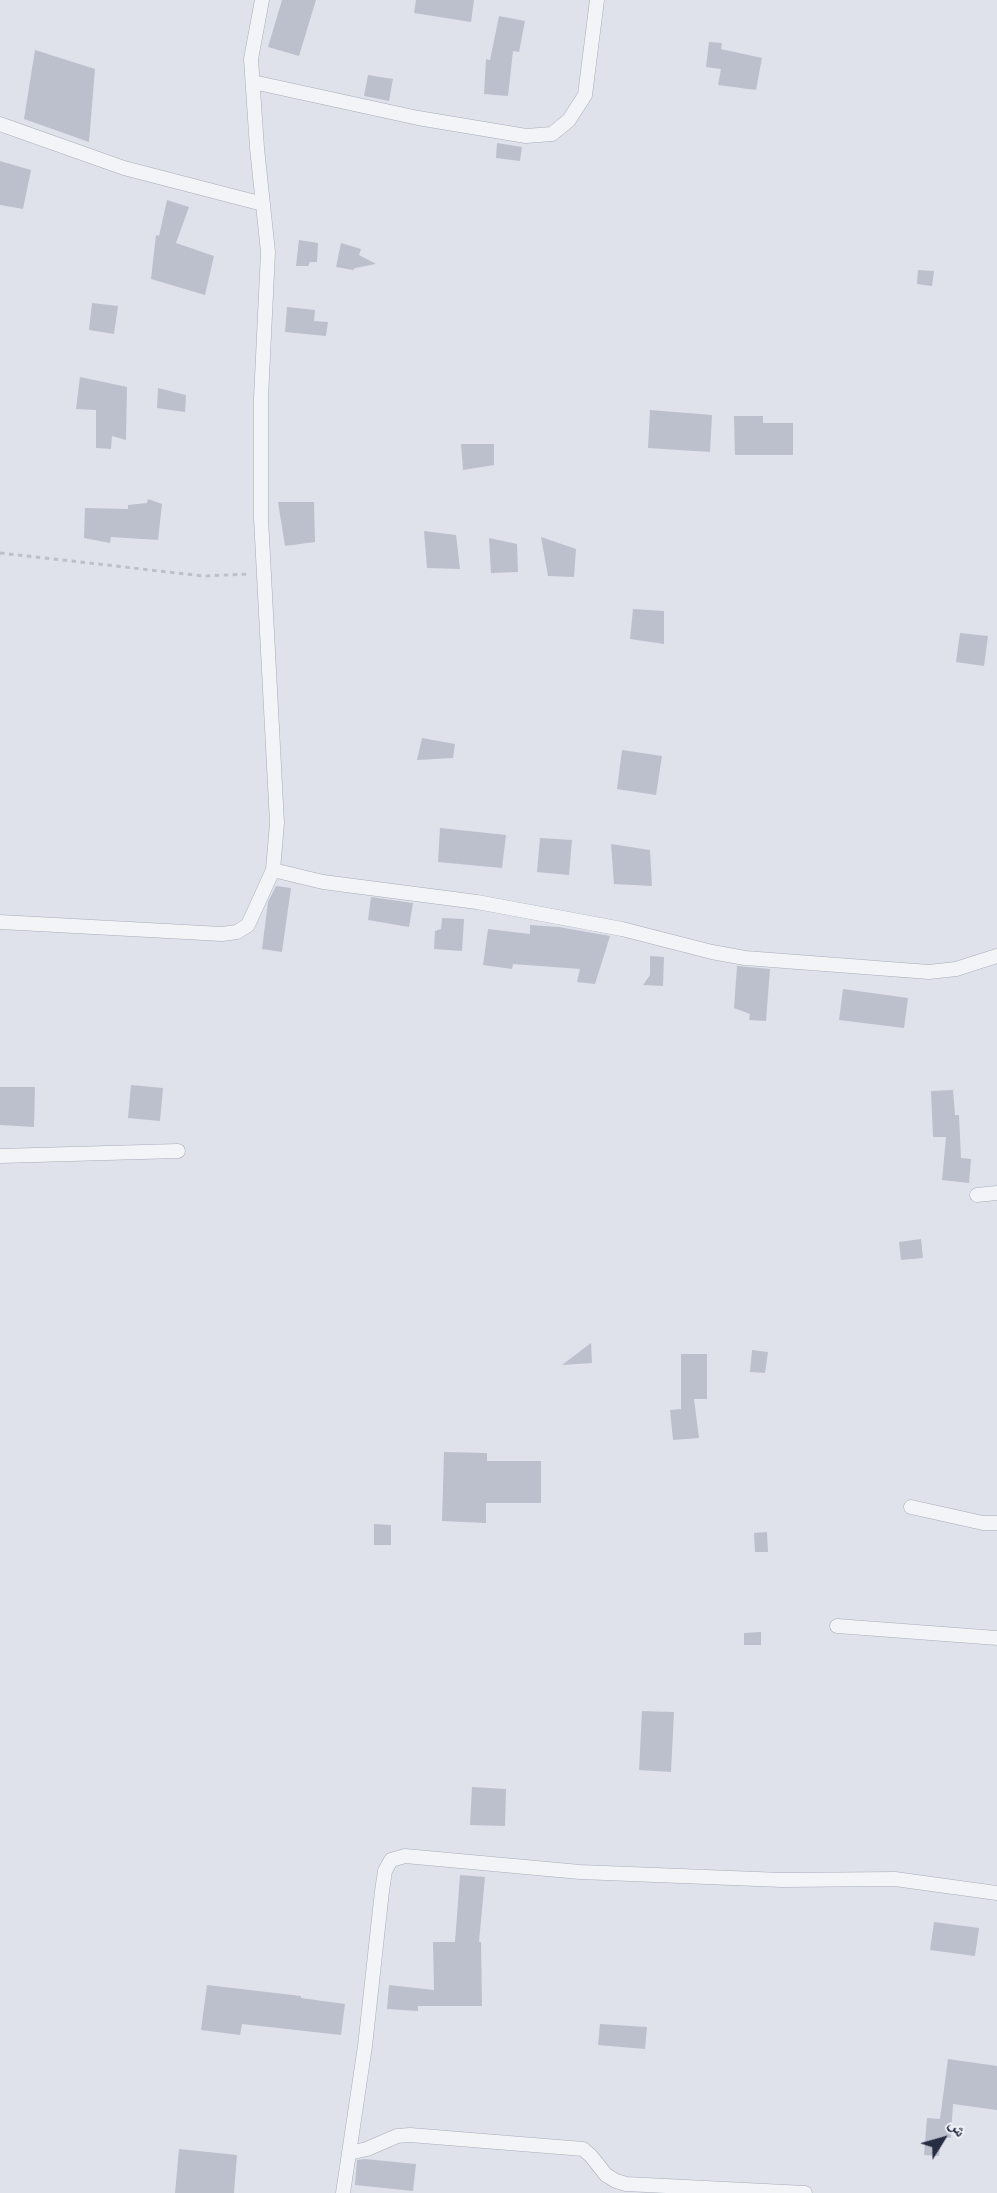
<!DOCTYPE html>
<html>
<head>
<meta charset="utf-8">
<style>
  body { margin:0 }
  #map { position:relative; width:997px; height:2193px; overflow:hidden; background:#dfe2ea; font-family:"DM Sans","Noto Naskh Arabic",sans-serif }
  canvas { display:block }
  .north { position:absolute; left:913px; top:2109px; width:60px; height:60px; -webkit-text-stroke:4px #eff1f7; paint-order:stroke; rotate:53deg; font-size:16px; font-weight:700; line-height:24px; text-align:center; color:#272d42 }
  .north::after { content:''; display:block; margin:auto; width:21px; height:27px; background:#272d42; clip-path:polygon(50% 0,100% 100%,50% 72%,0 100%) }
</style>
</head>
<body>
<div id="map">
<canvas width="997" height="2193"></canvas>
<div class="north">ش</div>
</div>
<script>
const c = document.querySelector('canvas').getContext('2d');
c.lineJoin = 'round';
function fillPath(path, color) { c.fillStyle = color; c.fill(path, 'evenodd'); }
const toPath = rows => new Path2D(rows.map(r => 'M' + r).join(''));
function stroke(path, color, width, dash) { c.strokeStyle = color; c.lineWidth = width; c.lineCap = dash ? 'butt' : 'round'; c.setLineDash(dash || []); c.stroke(path); }
fillPath(toPath([
  [282,0,316,0,299,56,268,47],
  [416,0,474,0,471,22,414,13],
  [499,16,525,21,519,52,513,51,508,96,484,94,486,59,490,60],
  [709,42,722,43,721,49,762,58,756,90,718,85,721,69,706,67],
  [35,50,95,69,89,142,24,119],
  [368,75,393,79,389,101,364,96],
  [497,143,522,147,520,161,496,158],
  [0,161,31,170,23,209,0,205],
  [167,200,189,207,176,243,214,256,205,295,151,279,156,235,159,236],
  [299,240,318,243,317,262,310,262,308,266,296,266],
  [341,243,361,249,359,255,376,264,355,268,353,270,336,267],
  [918,270,934,271,932,286,917,284],
  [92,303,118,306,114,334,89,330],
  [287,307,315,310,314,321,328,322,326,336,285,332],
  [80,377,127,387,126,440,112,436,111,449,96,448,96,410,76,409],
  [158,388,186,395,185,412,157,408],
  [650,410,712,415,710,452,648,448],
  [734,416,763,416,763,423,793,423,793,455,735,455],
  [461,444,494,444,494,465,463,470],
  [148,499,162,504,158,540,111,537,110,543,84,538,85,508,128,509,128,505,147,503],
  [278,502,314,502,315,542,285,546],
  [424,531,456,535,460,569,427,568],
  [541,537,576,549,574,577,548,576],
  [489,538,517,544,518,572,491,573],
  [633,609,664,611,664,644,630,639],
  [960,633,988,636,984,666,956,662],
  [422,738,455,744,453,758,417,760],
  [622,750,662,756,656,795,617,789],
  [440,828,506,835,502,868,438,862],
  [540,838,572,840,569,875,537,872],
  [611,844,650,850,652,886,614,884],
  [276,886,291,888,282,952,262,949,268,902],
  [371,897,413,903,409,927,368,920],
  [442,918,464,919,462,951,434,949,435,931,441,929],
  [530,925,559,927,610,936,595,984,577,982,580,969,513,964,512,969,483,965,488,929,530,934],
  [650,956,664,957,663,986,643,985,650,975],
  [737,966,770,969,766,1021,749,1020,750,1014,734,1008],
  [843,989,908,998,904,1028,839,1020],
  [131,1085,163,1088,160,1121,128,1118],
  [0,1087,35,1087,34,1127,0,1125],
  [953,1090,955,1115,959,1115,961,1158,971,1159,969,1183,942,1180,946,1137,933,1137,931,1091],
  [921,1239,923,1258,901,1260,899,1242],
  [591,1343,592,1363,562,1365],
  [752,1350,768,1352,765,1373,750,1372],
  [681,1354,707,1354,707,1399,694,1399,699,1438,673,1440,670,1410,681,1409],
  [444,1452,487,1453,487,1461,541,1461,541,1503,486,1503,486,1523,442,1521],
  [374,1524,391,1525,391,1545,374,1545],
  [767,1532,768,1552,755,1552,754,1533],
  [761,1632,761,1645,744,1645,744,1633],
  [642,1711,674,1712,671,1772,639,1770],
  [472,1787,506,1789,505,1826,470,1825],
  [460,1875,485,1877,479,1942,481,1942,482,2006,418,2006,418,2011,387,2009,389,1985,434,1990,433,1942,455,1942],
  [934,1922,979,1928,975,1956,930,1950],
  [207,1985,301,1996,301,1998,345,2004,341,2035,242,2024,240,2035,201,2030],
  [600,2024,647,2027,645,2049,598,2045],
  [948,2059,997,2066,997,2110,953,2104,951,2138,941,2137,939,2156,924,2155,927,2118,940,2119],
  [179,2149,237,2155,234,2193,175,2193],
  [365,2159,416,2164,413,2191,355,2185,357,2160]
]), '#bcc0cd');
const street = toPath([
  [253,82,418,118,526,136,552,134,569,120,585,95,597,0],
  [0,124,124,168,263,204],
  [273,870,323,882,477,902,622,929,712,952,745,958,929,972,956,969,997,956],
  [0,922,222,934,237,932,248,925,273,870,277,823,261,518,261,398,268,252,257,148,251,59,262,0],
  [0,1156,178,1151],
  [977,1195,997,1193],
  [911,1507,983,1523,997,1523],
  [837,1626,997,1638],
  [349,2153,365,2046,382,1891,385,1871,391,1860,405,1856,580,1872,782,1880,895,1879,997,1893],
  [343,2193,349,2153,367,2149,397,2136,410,2135,583,2149,591,2156,606,2175,616,2181,626,2184,805,2193]
]);
stroke(street, '#a8acb8', 15);
stroke(toPath([
  [0,553,204,576,249,574]
]), '#bdc0c9', 3, [4.5, 4.5]);
stroke(street, '#f2f4f8', 14);
</script>
</body>
</html>
